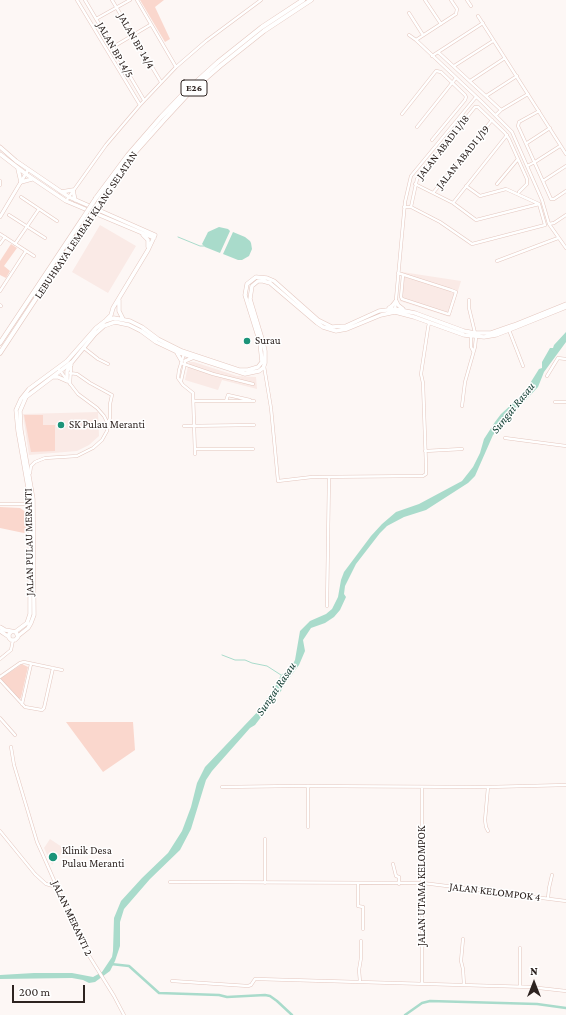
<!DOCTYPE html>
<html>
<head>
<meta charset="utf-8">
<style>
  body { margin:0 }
  #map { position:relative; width:566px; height:1015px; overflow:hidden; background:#fdf7f5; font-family:"Crimson Pro",serif }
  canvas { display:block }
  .north { position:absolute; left:514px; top:963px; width:40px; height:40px; -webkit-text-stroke:3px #fff; paint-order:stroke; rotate:0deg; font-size:11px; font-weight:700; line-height:16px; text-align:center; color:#2d2320 }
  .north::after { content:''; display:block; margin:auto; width:14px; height:18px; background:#2d2320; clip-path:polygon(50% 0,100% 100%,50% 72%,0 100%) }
  .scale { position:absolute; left:12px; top:985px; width:73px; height:18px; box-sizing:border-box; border:2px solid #2d2320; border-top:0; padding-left:5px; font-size:12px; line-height:14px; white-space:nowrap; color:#2d2320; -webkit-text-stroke:3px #fff; paint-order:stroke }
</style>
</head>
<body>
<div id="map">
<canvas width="566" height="1015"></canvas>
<div class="north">N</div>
<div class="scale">200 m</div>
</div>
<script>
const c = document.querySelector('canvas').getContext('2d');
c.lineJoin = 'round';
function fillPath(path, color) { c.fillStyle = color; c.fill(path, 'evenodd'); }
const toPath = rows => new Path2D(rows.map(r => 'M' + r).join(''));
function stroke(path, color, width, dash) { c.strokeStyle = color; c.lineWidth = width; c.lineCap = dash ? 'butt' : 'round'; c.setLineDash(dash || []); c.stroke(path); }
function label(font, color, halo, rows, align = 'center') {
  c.font = font + ' "Crimson Pro",serif'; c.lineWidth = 3; c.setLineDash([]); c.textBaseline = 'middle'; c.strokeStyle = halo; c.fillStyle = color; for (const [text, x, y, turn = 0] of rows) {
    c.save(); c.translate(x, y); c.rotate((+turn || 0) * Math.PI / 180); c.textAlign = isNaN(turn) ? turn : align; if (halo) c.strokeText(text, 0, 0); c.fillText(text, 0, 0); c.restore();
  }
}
fillPath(toPath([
  [100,225,136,246,108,293,72,272],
  [402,272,461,281,450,317,400,301],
  [189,362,194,362,237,376,256,377,257,389,222,380,218,390,185,380],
  [98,412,99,436,89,445,77,451,29,455,23,414],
  [50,839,65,849,52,865,44,848]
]), '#faeae6');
fillPath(toPath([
  [140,0,164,0,155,7,170,39,165,42],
  [11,244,17,248,4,266,10,271,6,278,0,275,0,261],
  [24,415,43,415,43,425,55,425,55,451,31,452],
  [0,507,20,508,23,510,26,513,26,517,27,528,26,531,24,533,19,532,0,528],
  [22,664,28,667,21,698,19,699,1,680,1,678],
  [66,722,133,722,135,750,103,772]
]), '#fad7cd');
fillPath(toPath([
  [219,227,228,229,230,231,220,253,205,247,202,244,208,232],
  [233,232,245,237,250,241,251,243,252,249,249,256,242,260,238,260,223,254],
  [566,332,566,342,544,372,538,387,493,435,475,476,468,483,426,510,404,517,387,526,380,533,356,564,345,586,344,594,346,597,340,610,334,617,325,623,311,628,303,640,305,651,299,665,285,684,281,691,255,725,250,728,212,771,206,780,191,829,180,850,150,879,124,909,120,922,120,946,115,961,110,971,95,982,89,983,83,980,72,978,0,979,0,975,34,973,72,973,93,977,102,972,112,957,113,951,114,918,121,901,142,878,168,853,182,831,191,807,197,783,205,767,263,706,265,700,271,695,281,675,291,668,295,660,300,631,310,621,326,614,332,609,338,597,341,580,344,572,371,536,382,524,396,512,419,504,462,481,473,467,480,453,484,439,495,422,501,414,524,393,539,369,542,368,542,362,550,348,553,348,554,345]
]), '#a9dbcb');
stroke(toPath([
  [178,237,200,246,204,246],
  [222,655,235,660,245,660,252,663,267,666,281,675]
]), '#a9dbcb', 1);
stroke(toPath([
  [111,964,129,966,159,993,219,995,227,997,265,995,270,996,277,1001,292,1015],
  [405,1015,422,1003,430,1001,537,1004,566,1008]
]), '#a9dbcb', 2.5);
const street = toPath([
  [77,0,140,105,176,67,206,41,261,0],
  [85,0,144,100],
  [112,0,161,82],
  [137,0,176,67],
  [425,0,441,24],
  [467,0,471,6],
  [409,13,423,35],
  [478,16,566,154],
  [96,19,130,0],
  [409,35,416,40,483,103,512,132,542,200,549,224,566,248],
  [416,40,456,14,457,9,451,0],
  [113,47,150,25],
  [438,52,501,110],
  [432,56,483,23],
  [454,66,493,41],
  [470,81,505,58],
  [486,96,517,76],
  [539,111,519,122,518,126,551,199,554,199,566,191],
  [402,114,436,71,441,72,465,95,466,97,465,100,432,140],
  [496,115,501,110,528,94],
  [417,127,456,78],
  [527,143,550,128],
  [527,166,535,162,560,146],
  [0,181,0,185],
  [543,181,566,166],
  [415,184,453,203,476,220,539,204],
  [497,184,518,159],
  [433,193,492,120],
  [21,197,57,221],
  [66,201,106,145,140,105],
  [453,203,507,135],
  [404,207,411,207,440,222,472,244,545,225,539,204,506,189,480,196,466,186],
  [411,207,417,179,475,107,478,107,505,133,509,139,527,179,527,184,519,192],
  [9,215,45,238],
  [549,224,554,223,566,215],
  [0,234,34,256],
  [0,244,5,237],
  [15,244,39,209],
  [497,261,558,238],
  [398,273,451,290,456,292,449,314,448,314,402,299,401,297,403,275],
  [0,291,26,251],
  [469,300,469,308,475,333],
  [0,305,1,306],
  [395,310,405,202,411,176,476,97],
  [509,330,523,366],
  [471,336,471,347,473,351],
  [84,348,98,359,108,364],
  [184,354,179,370,178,378,183,385,193,393,195,454],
  [181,363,213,374,253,384],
  [264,366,271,408,278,481,312,477,423,476,426,474,426,465,423,383,421,374,428,328,429,323],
  [70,373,77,374,90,383,112,395,110,404,110,418,108,423],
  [547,376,558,358,566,359],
  [181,381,185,363],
  [70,384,71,367],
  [194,401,254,401],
  [226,401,228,395,250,400],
  [555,402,566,402],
  [462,406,465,382,475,347,476,337],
  [184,426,254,425],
  [505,438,566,446],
  [195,449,253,449],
  [425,451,462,449],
  [30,473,31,466,35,462,45,458,77,456,93,448,102,440,107,431,108,424,104,416,97,408,78,394,58,368],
  [0,504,30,504],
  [327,606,329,477],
  [0,659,11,650,13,640],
  [0,677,20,663,24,662,62,670],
  [0,680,25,707,42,710,44,708,53,668],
  [22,704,31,664],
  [0,718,15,735],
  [11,747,14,765,37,842,42,853,83,946,114,996,124,1015],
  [308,786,308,827],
  [222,787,294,786,488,787,566,785],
  [488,787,485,820,486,827,488,831],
  [0,831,35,874,46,884,57,887],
  [265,839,265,883],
  [393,864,396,876,399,877,399,884],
  [170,882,423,883,566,901],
  [358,883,358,906,363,907,363,929],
  [548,898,549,888,552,875],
  [463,939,461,961,463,969,464,985],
  [172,981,248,986,251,985,255,979,257,979,530,987,566,991],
  [360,982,359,970,361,958,361,941],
  [422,984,422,788],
  [520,986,520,948]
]);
const secondary = toPath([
  [0,217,28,170]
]);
const primary = toPath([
  [0,147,16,161,69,197,155,235,148,250,113,308,111,315,106,320],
  [0,154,26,174,66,201,154,238],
  [18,169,21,182,32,179],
  [61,192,73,190,75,200],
  [143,235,148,240,148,247],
  [119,300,119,311,123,319],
  [389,308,392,306,396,301,398,305,403,309],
  [177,353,181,360],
  [185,361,192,358],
  [53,377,58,377,67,381],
  [67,381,67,371,71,365],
  [0,627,5,630,16,632,18,637,15,640,11,640,9,638,9,634,11,632],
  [0,631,9,637],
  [15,632,27,623,30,614,30,499,18,431,16,410,21,399,29,389,67,361,96,328,105,321,114,318,130,321,142,327,158,339,182,351,239,370,248,370,258,367,262,362,260,343,245,295,247,284,256,277,267,278,274,281,318,320,332,327,346,326,379,311,395,309,415,313,464,331,475,333,491,333,514,325,566,304],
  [18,636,28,628,31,623,34,615,33,499,21,430,20,411,26,397,72,362,95,334,104,326,115,322,129,325,141,331,156,342,177,352,245,374,259,371,263,368,265,363,265,351,263,342,250,299,252,286,258,281,263,281,270,283,317,323,323,327,336,331,347,329,381,315,395,312,414,317,464,335,484,337,496,335,509,330,566,307]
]);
const highway = toPath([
  [96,198,128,155,161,117,186,91,218,62,262,27,303,0],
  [100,200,131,157,164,120,189,93,220,66,264,31,311,0],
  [0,343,81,221],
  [0,353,85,224]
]);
stroke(street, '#e4c7bf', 3.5);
stroke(secondary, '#e4c7bf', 4);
stroke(primary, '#e4c7bf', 4.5);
stroke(highway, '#e4c7bf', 5);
stroke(street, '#fff', 2.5);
stroke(secondary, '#fff', 3);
stroke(primary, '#fff', 3.5);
stroke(highway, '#fff', 4);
const highwayBridge = toPath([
  [81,221,96,198],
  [85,224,100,200]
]);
stroke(highwayBridge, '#e4c7bf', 5, []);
stroke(highwayBridge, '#fff', 4);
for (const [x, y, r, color] of [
  [247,341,4,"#1c9479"],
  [61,425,4,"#1c9479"],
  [53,857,5,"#1c9479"]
]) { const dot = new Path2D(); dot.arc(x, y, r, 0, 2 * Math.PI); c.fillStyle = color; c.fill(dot); stroke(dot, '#fff', 1.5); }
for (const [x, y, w] of [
  [194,88,26]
]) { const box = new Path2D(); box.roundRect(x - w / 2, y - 8, w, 16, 3); c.fillStyle = '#fff'; c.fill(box); stroke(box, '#2d2320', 1); }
label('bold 10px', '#2d2320', null, [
  ["E26",194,88]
]);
label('11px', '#2d2320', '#fff', [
  ["JALAN BP 14/4",136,41,60],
  ["JALAN BP 14/5",115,50,60],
  ["JALAN ABADI 1/18",443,147,-52],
  ["JALAN ABADI 1/19",463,157,-51],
  ["LEBUHRAYA LEMBAH KLANG SELATAN",86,225,-56],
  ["JALAN PULAU MERANTI",29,542,-91],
  ["JALAN UTAMA KELOMPOK",422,886,-90],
  ["JALAN KELOMPOK 4",495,892,7],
  ["JALAN MERANTI 2",72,918,65]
]);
label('11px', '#2d2320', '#fff', [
  ["Surau",255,341],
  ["SK Pulau Meranti",69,425],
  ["Klinik Desa",62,851],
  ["Pulau Meranti",62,864]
], 'left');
label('italic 12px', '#174237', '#fff', [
  ["Sungai Rasau",513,408,-51],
  ["Sungai Rasau",276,689,-56]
]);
</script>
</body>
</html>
